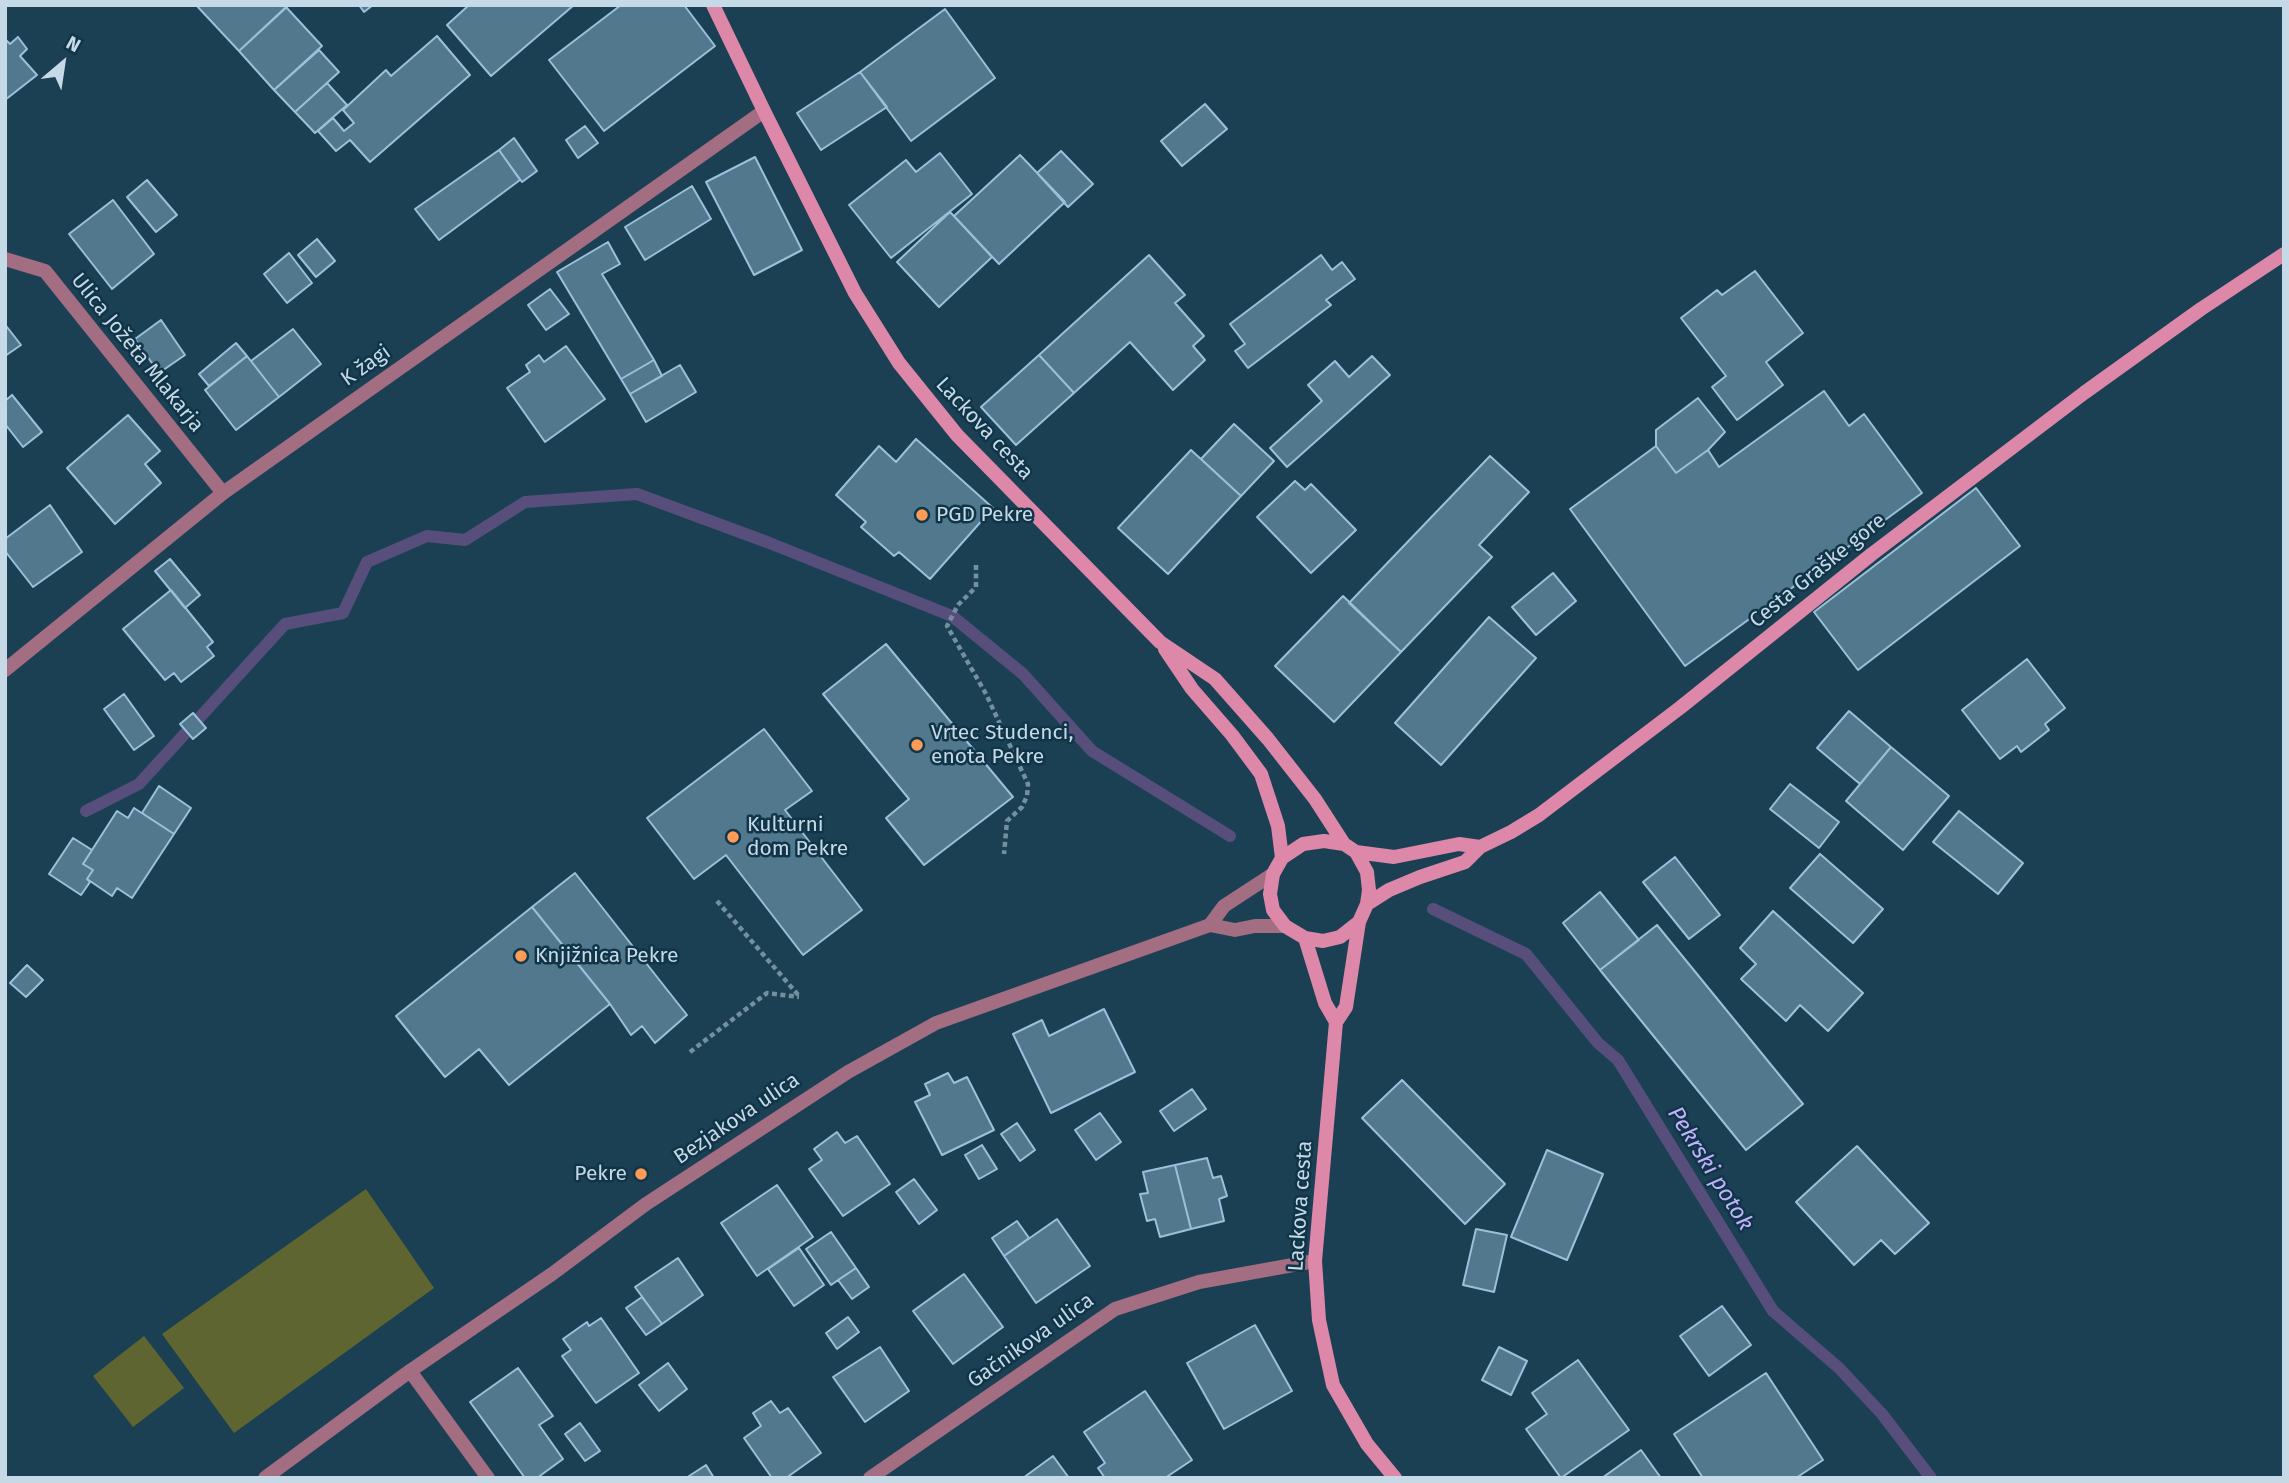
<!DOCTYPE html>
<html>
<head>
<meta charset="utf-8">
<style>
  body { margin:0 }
  #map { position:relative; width:2289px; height:1483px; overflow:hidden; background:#1b4054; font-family:"Fira Sans",sans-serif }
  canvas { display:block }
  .frame { position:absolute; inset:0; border:7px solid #c6d9e6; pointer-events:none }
  .north { position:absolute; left:28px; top:28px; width:70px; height:70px; -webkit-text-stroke:5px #103549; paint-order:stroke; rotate:29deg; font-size:19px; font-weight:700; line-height:28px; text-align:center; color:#c6d9e6 }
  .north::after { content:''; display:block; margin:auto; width:24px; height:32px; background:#c6d9e6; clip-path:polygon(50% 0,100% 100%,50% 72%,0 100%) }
</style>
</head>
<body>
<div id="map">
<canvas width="2289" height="1483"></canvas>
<div class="frame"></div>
<div class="north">N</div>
</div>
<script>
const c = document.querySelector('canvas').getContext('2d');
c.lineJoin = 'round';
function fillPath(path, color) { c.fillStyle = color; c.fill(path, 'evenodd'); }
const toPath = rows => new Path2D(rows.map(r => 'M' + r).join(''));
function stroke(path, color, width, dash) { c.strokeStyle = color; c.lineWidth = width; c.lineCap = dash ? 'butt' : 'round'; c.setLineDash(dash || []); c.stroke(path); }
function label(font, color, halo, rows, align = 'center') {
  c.font = font + ' "Fira Sans",sans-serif'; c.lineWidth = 5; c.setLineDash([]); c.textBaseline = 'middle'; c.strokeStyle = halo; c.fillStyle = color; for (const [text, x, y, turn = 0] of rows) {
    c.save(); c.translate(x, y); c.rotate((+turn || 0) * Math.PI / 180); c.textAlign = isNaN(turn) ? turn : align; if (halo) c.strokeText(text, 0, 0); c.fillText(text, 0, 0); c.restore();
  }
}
fillPath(toPath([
  [366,1189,434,1288,234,1433,162,1334],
  [144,1336,184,1388,133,1427,93,1376]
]), '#5f6530');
stroke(toPath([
  [86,811,139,784,285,624,343,613,367,562,427,536,465,540,525,502,637,494,767,542,952,616,1023,674,1092,751,1230,836],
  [1433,909,1526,954,1598,1043,1618,1060,1773,1311,1839,1368,1882,1414,1931,1478]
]), '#574e7c', 12);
const building = toPath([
  [196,5,289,5,239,51,196,5],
  [359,5,373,5,364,12,359,5],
  [469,5,574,5,491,76,447,25,469,5],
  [621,5,684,5,715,46,604,131,549,60,621,5],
  [286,7,322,46,274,90,239,51,286,7],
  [945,9,995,78,911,141,860,72,945,9],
  [437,36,470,75,370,162,350,140,336,151,318,131,333,118,344,131,354,123,343,110,386,70,391,76,437,36],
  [18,37,27,49,20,56,37,75,5,100,5,39,10,44,18,37],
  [319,50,339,72,295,112,274,90,319,50],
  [860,72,887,107,821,150,797,113,860,72],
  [327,83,347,105,315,133,295,112,327,83],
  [1205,104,1227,129,1182,166,1161,141,1205,104],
  [585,126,598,143,578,158,566,140,585,126],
  [514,138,537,171,522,182,499,150,514,138],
  [499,150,520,180,439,240,415,209,499,150],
  [1061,151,1093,184,1068,207,1037,173,1061,151],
  [940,153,972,194,891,258,849,205,906,160,916,172,940,153],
  [1020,155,1065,202,999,264,954,216,1020,155],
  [755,157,802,250,754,275,706,182,755,157],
  [147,180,177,215,156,232,127,197,147,180],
  [692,186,711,219,645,260,625,227,692,186],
  [113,200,154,254,112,289,69,234,113,200],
  [950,212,992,257,939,307,897,262,950,212],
  [317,239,335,261,316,277,298,255,317,239],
  [608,242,620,264,602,274,654,360,621,379,557,272,608,242],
  [289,253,312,283,287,303,264,274,289,253],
  [1149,255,1185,295,1175,303,1204,336,1193,346,1205,360,1173,390,1130,342,1074,393,1039,355,1149,255],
  [1321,255,1332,270,1342,262,1355,279,1326,300,1331,305,1248,368,1235,351,1245,344,1230,324,1321,255],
  [1755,271,1803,333,1766,362,1783,385,1737,420,1712,387,1726,376,1681,318,1717,290,1722,295,1755,271],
  [550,289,569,314,546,330,528,305,550,289],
  [161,320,185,355,159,373,135,339,161,320],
  [7,327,21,345,5,356,5,329,7,327],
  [293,329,321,364,279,397,251,361,293,329],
  [236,343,247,356,209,386,199,374,236,343],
  [566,346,605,399,545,442,507,388,530,372,526,365,539,355,544,362,566,346],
  [1039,355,1074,393,1016,445,981,407,1039,355],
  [247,356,279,397,236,430,205,390,247,356],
  [1372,356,1390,375,1287,467,1270,448,1322,401,1308,385,1335,361,1349,377,1372,356],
  [654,360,662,376,630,394,621,379,654,360],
  [680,365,696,392,646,422,630,394,680,365],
  [1824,391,1849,426,1864,414,1922,493,1685,666,1570,509,1656,446,1676,473,1708,450,1719,467,1824,391],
  [12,395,42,432,23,447,5,424,5,401,12,395],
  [1698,398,1725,432,1708,450,1676,473,1656,446,1656,430,1698,398],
  [128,415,160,451,145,464,161,483,115,524,67,468,128,415],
  [1234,424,1274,461,1241,496,1201,459,1234,424],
  [916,439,993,508,930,579,899,552,894,556,861,527,866,522,836,495,879,446,896,462,916,439],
  [1191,450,1241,496,1168,574,1118,528,1191,450],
  [1490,456,1529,492,1479,545,1492,557,1401,652,1349,603,1490,456],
  [1295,481,1305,490,1311,484,1356,530,1311,573,1257,517,1295,481],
  [1976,488,2020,546,1858,670,1814,612,1976,488],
  [50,505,82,552,33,587,5,551,5,539,50,505],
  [170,559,200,595,185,608,155,571,170,559],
  [1553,573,1576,601,1536,635,1512,607,1553,573],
  [171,590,213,642,207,647,214,656,181,682,174,673,165,680,123,629,171,590],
  [1343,596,1401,652,1334,722,1275,666,1343,596],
  [1489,617,1536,658,1441,765,1395,723,1489,617],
  [886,644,1013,797,924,865,886,818,909,799,823,694,886,644],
  [2027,659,2065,708,2045,724,2049,730,2021,752,2017,746,2000,759,1962,710,2027,659],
  [124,694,154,736,134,750,104,709,124,694],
  [1849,711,1891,747,1860,784,1817,748,1849,711],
  [193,713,206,728,193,739,180,724,193,713],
  [764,729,812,791,785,810,862,910,803,955,726,855,694,879,647,818,764,729],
  [1891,747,1949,796,1903,850,1846,801,1891,747],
  [1790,784,1839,822,1819,848,1770,809,1790,784],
  [159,786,191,808,174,834,142,813,159,786],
  [134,808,174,834,132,898,117,888,112,896,87,879,93,870,83,864,117,811,128,818,134,808],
  [1959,811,2023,863,1998,894,1933,842,1959,811],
  [73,838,92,850,83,864,93,870,87,879,90,882,81,895,49,874,73,838],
  [1820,854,1883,909,1853,943,1790,888,1820,854],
  [1675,857,1720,915,1689,939,1643,882,1675,857],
  [575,873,687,1015,655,1043,642,1026,631,1035,610,1004,532,907,575,873],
  [1600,892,1639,940,1600,970,1563,923,1600,892],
  [532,907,610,1004,509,1085,479,1049,445,1077,396,1016,532,907],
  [1773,911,1863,993,1828,1031,1800,1005,1786,1021,1741,979,1756,964,1740,948,1773,911],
  [1657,925,1803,1104,1746,1150,1600,970,1657,925],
  [27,965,43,980,26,997,10,983,27,965],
  [1104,1009,1135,1072,1051,1113,1013,1034,1042,1020,1049,1036,1104,1009],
  [948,1073,954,1083,967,1077,994,1130,942,1155,915,1102,930,1095,925,1084,948,1073],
  [1402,1080,1505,1184,1465,1224,1362,1118,1402,1080],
  [1192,1089,1206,1109,1174,1131,1160,1111,1192,1089],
  [1100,1113,1121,1142,1096,1160,1075,1130,1100,1113],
  [1017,1123,1035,1150,1020,1161,1001,1134,1017,1123],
  [837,1132,845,1143,857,1136,890,1184,843,1216,809,1169,822,1160,814,1149,837,1132],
  [982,1145,997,1169,979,1179,965,1155,982,1145],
  [1857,1146,1929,1223,1895,1254,1881,1240,1854,1265,1796,1202,1857,1146],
  [1547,1150,1603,1174,1567,1260,1511,1237,1547,1150],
  [1207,1158,1213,1178,1221,1176,1227,1196,1219,1199,1224,1221,1191,1229,1175,1165,1207,1158],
  [1175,1165,1191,1229,1160,1237,1155,1219,1147,1221,1140,1194,1148,1193,1143,1172,1175,1165],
  [914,1179,937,1210,919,1224,896,1192,914,1179],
  [777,1185,813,1237,757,1276,721,1223,777,1185],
  [1057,1219,1090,1266,1036,1303,1004,1256,1057,1219],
  [1017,1221,1029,1238,1004,1256,992,1238,1017,1221],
  [1476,1229,1507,1235,1494,1292,1463,1285,1476,1229],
  [831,1232,856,1268,831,1285,806,1249,831,1232],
  [799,1248,824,1285,794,1306,768,1269,799,1248],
  [678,1258,703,1295,662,1324,635,1287,678,1258],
  [856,1268,869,1287,852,1299,838,1280,856,1268],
  [964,1274,1003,1327,953,1364,913,1311,964,1274],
  [642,1297,662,1324,646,1335,626,1308,642,1297],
  [1722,1306,1751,1345,1709,1376,1680,1336,1722,1306],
  [848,1317,859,1332,837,1349,826,1333,848,1317],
  [601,1318,639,1373,596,1403,562,1356,571,1350,563,1339,587,1322,589,1326,601,1318],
  [1255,1325,1292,1391,1224,1429,1187,1363,1255,1325],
  [880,1347,909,1391,865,1422,833,1377,880,1347],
  [1499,1347,1527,1361,1511,1395,1482,1380,1499,1347],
  [1578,1360,1629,1430,1561,1478,1526,1429,1547,1414,1532,1393,1578,1360],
  [668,1363,687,1389,659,1411,639,1385,668,1363],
  [518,1368,553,1416,539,1425,563,1459,537,1478,525,1478,470,1402,518,1368],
  [1766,1373,1823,1460,1796,1478,1703,1478,1674,1434,1766,1373],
  [1145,1391,1192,1460,1165,1478,1105,1478,1098,1468,1105,1463,1084,1432,1145,1391],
  [771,1401,780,1413,788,1408,821,1453,786,1478,772,1478,744,1438,761,1426,753,1413,771,1401],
  [580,1423,600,1451,585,1461,565,1434,580,1423],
  [1641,1450,1661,1478,1602,1478,1641,1450],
  [1053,1456,1069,1478,1023,1478,1053,1456],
  [706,1465,714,1478,686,1478,706,1465]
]);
fillPath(building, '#52788e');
stroke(building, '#9ac1d9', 2);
stroke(toPath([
  [976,565,976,587,958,605,947,626,986,694,1028,784,1027,796,1022,807,1007,821,1004,854],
  [717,901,799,996],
  [690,1052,767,993,799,997]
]), '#7490a0', 4.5, [5, 3.5]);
stroke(toPath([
  [5,259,45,271,223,493],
  [5,670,223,493,764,111],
  [1210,925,1235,930,1255,926,1285,926],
  [410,1371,488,1478],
  [265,1478,410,1371,552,1274,646,1204,848,1072,936,1023,1210,925,1224,906,1273,874],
  [870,1478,1115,1309,1199,1282,1315,1261]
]), '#a36d82', 14);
stroke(toPath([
  [713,5,764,111,855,293,899,363,957,435,1160,642,1215,679,1268,739,1315,799,1344,844],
  [1165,649,1192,689,1232,735,1261,774,1278,826,1282,858],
  [1324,841,1344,844,1356,852,1367,872,1369,890,1367,904,1359,922,1340,937,1323,941,1305,938,1285,926,1273,910,1270,894,1273,874,1282,858,1303,844,1324,841],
  [1356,852,1394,857,1459,844,1480,847,1511,832,1539,815,1681,707,1872,554,2084,393,2201,309,2284,254],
  [1367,904,1389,890,1420,877,1465,862,1480,847],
  [1359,922,1346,1007,1336,1022,1315,1261,1319,1320,1333,1385,1367,1444,1395,1478],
  [1305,938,1325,1003,1336,1022]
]), '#dd88a9', 14);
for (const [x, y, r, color] of [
  [922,515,7,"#fd9c56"],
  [917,745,7,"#fd9c56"],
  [733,837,7,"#fd9c56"],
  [521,956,7,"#fd9c56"],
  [641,1174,7,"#fd9c56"]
]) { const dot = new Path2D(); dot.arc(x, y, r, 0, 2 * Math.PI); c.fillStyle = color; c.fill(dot); stroke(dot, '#103549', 2.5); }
label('21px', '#c6d9e6', '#103549', [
  ["Ulica Jožeta Mlakarja",137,353,51],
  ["K žagi",366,366,-35],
  ["Lackova cesta",984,429,47],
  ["Cesta Graške gore",1818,571,-39],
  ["Bezjakova ulica",737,1119,-34],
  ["Lackova cesta",1301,1206,-86],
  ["Gačnikova ulica",1031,1341,-35]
]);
label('21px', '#c6d9e6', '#103549', [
  ["PGD Pekre",936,515],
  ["Vrtec Studenci,",931,733],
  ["enota Pekre",931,757],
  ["Kulturni",747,825],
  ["dom Pekre",747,849],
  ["Knjižnica Pekre",535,956],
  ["Pekre",627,1174,"right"]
], 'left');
label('italic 23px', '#c3b1fd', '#103549', [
  ["Pekrski potok",1710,1169,58]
]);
</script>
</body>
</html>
